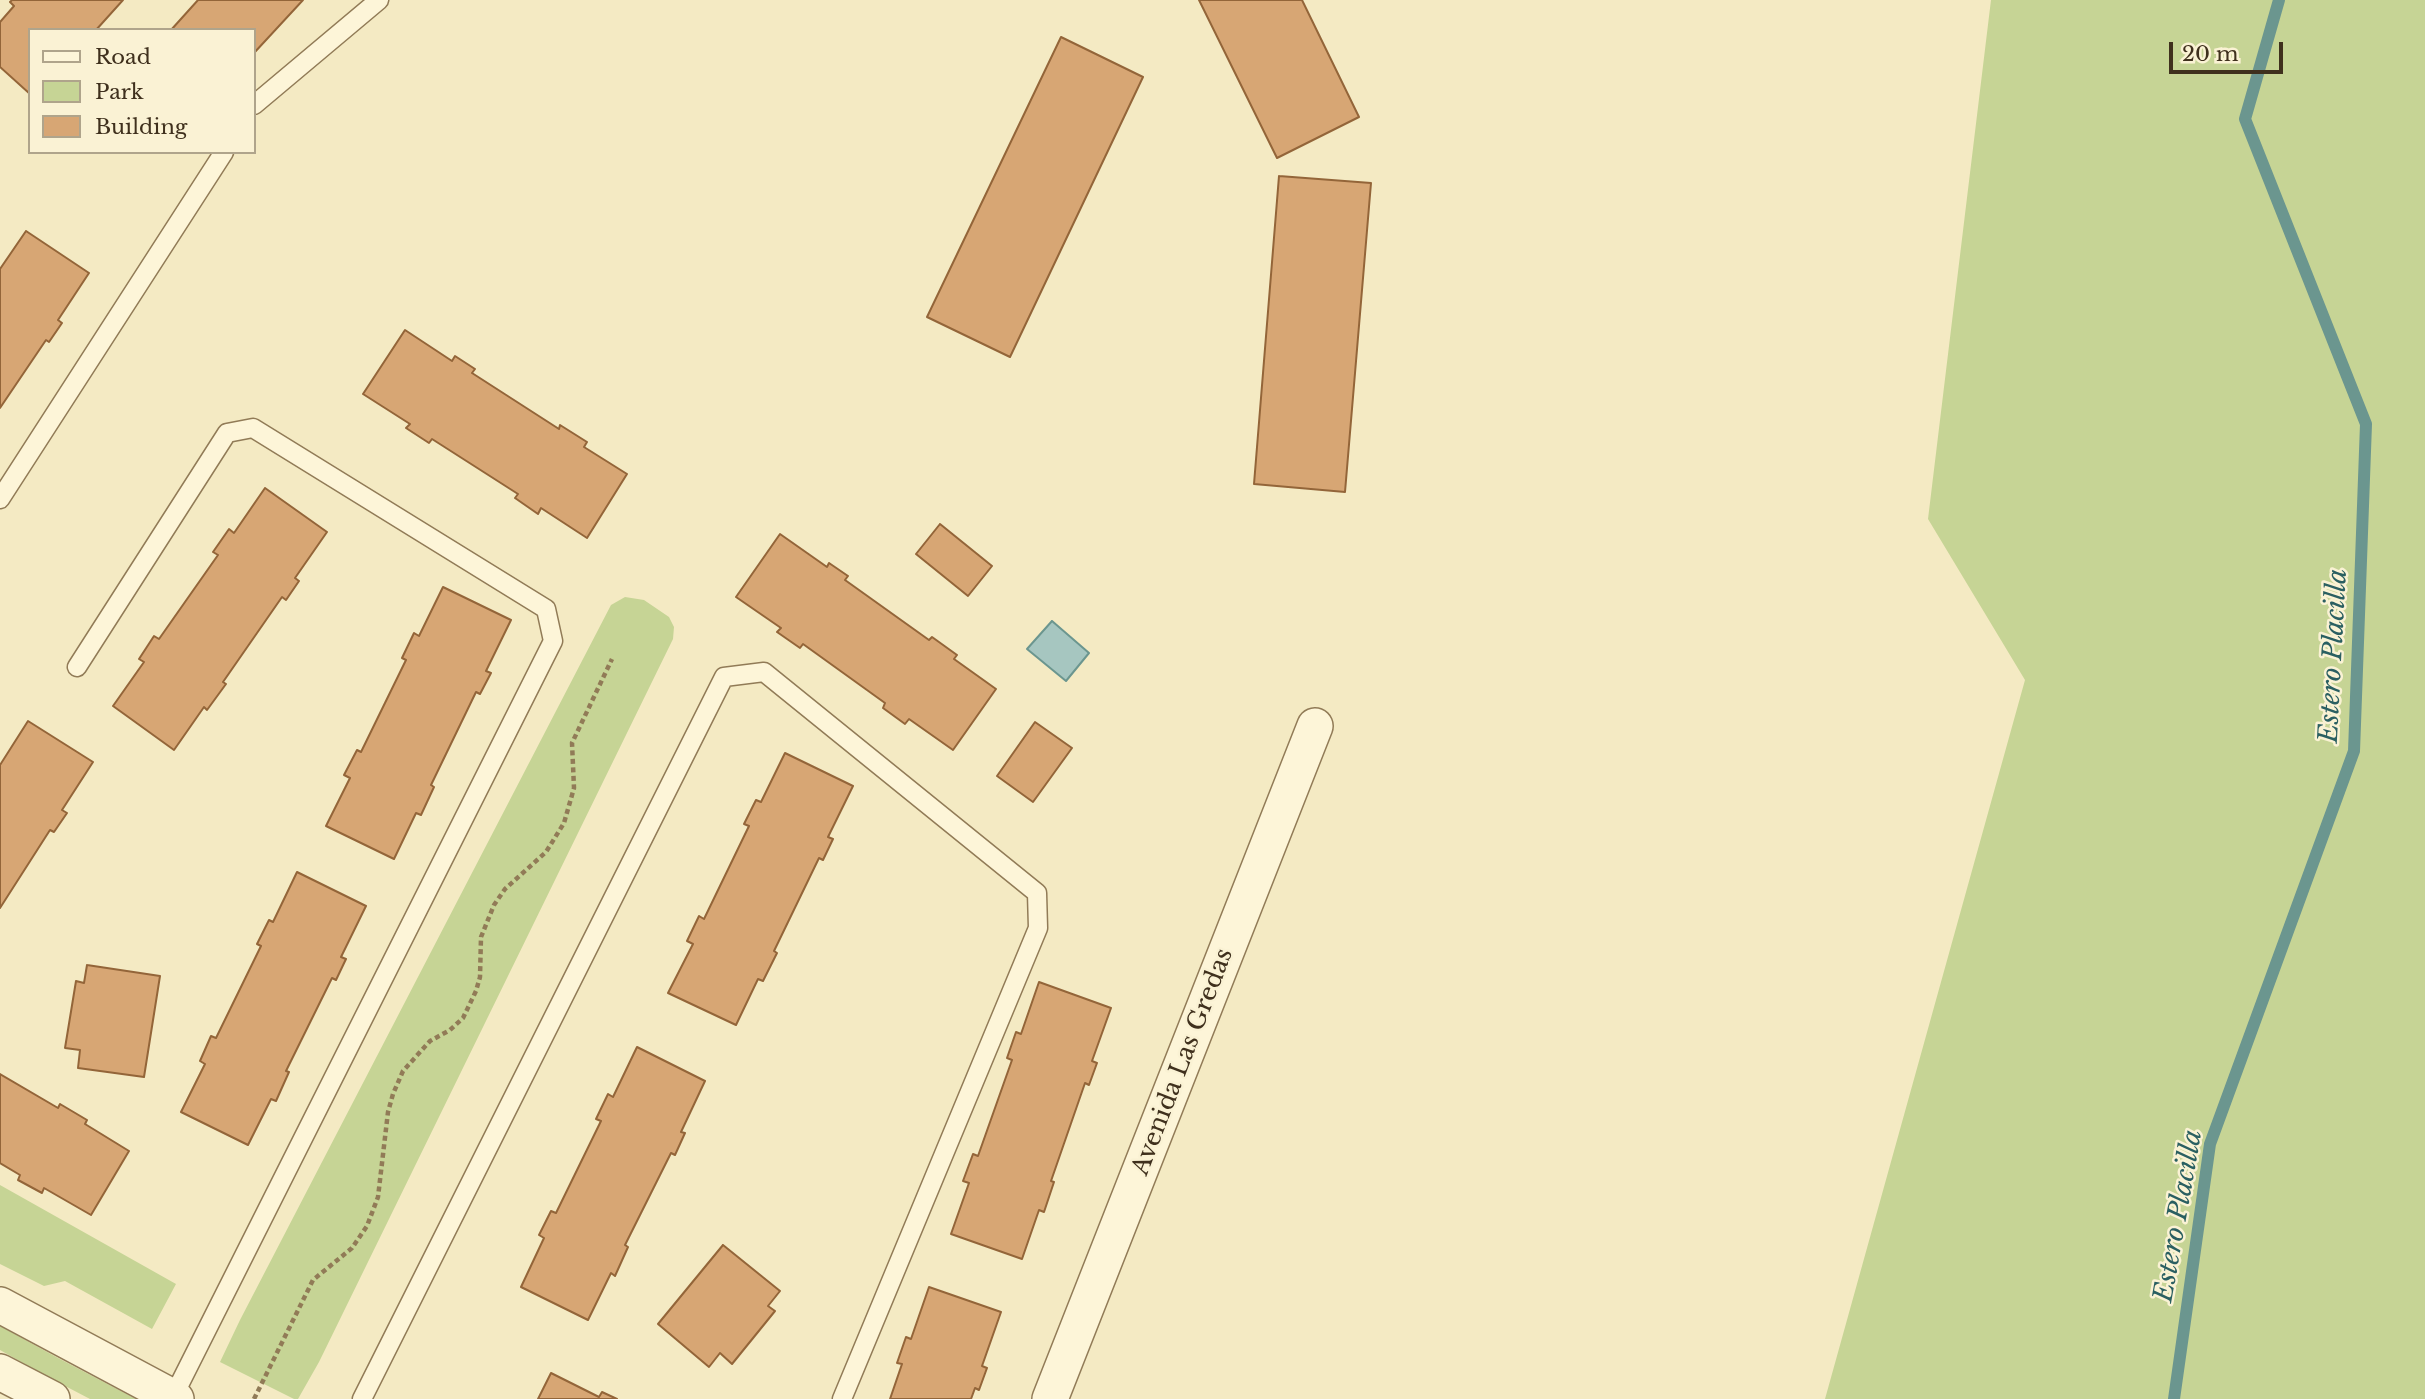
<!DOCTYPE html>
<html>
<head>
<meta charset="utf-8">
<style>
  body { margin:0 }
  #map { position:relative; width:2425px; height:1399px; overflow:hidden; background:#f4eac3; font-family:"Libre Baskerville",serif }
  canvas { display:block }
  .legend { position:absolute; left:28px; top:28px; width:228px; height:126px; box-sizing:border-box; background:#faf2d4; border:2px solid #afa48b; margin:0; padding:9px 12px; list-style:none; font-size:21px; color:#3f301d }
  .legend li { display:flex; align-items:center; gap:14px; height:35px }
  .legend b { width:35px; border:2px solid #afa48b }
  .scale { position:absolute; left:2169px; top:42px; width:114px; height:32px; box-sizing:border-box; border:4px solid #3f301d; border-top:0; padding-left:9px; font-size:21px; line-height:24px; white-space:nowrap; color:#3f301d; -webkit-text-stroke:5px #faf2d4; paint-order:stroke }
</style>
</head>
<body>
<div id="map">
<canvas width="2425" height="1399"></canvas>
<ul class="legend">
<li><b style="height:9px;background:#fdf5d8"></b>Road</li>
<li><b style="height:19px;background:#c6d495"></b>Park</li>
<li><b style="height:19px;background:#d7a674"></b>Building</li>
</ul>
<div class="scale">20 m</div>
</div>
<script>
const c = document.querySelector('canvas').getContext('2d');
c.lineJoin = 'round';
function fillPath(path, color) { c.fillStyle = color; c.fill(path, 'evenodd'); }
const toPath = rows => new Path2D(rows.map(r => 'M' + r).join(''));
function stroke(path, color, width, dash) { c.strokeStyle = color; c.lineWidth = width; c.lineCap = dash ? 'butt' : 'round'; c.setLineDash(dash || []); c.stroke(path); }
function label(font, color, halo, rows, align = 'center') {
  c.font = font + ' "Libre Baskerville",serif'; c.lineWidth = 5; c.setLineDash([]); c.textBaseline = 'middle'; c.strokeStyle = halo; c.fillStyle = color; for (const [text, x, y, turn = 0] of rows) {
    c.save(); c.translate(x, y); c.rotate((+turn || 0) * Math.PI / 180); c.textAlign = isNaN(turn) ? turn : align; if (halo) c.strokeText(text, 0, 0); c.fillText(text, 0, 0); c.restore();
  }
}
fillPath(toPath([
  [1991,0,2425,0,2425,1399,1825,1399,2025,680,1928,519],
  [625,597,644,600,669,617,674,627,673,639,319,1362,298,1399,294,1399,220,1362,240,1320,611,605],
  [0,1185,176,1284,152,1329,65,1281,44,1286,0,1264],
  [0,1326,58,1358,136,1399,90,1399,46,1376,0,1350]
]), '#c6d495');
const water = toPath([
  [1052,621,1089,653,1066,681,1027,649,1052,621]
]);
fillPath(water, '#a6c6c0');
stroke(water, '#6b968f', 2);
stroke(toPath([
  [2174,1399,2210,1144,2354,751,2366,424,2245,119,2279,0]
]), '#6b968f', 12);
const building = toPath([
  [12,0,123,0,96,30,30,30,30,94,0,67,0,22,14,6,10,2,12,0],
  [198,0,303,0,254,53,254,30,171,30,198,0],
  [1199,0,1302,0,1359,117,1277,158,1199,0],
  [1061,37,1143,77,1010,357,927,317,1061,37],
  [1279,176,1371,183,1345,492,1254,484,1279,176],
  [26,231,89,273,58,320,62,323,49,342,46,340,0,408,0,269,26,231],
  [405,330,452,361,455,356,475,369,472,373,559,429,560,425,587,442,584,447,627,474,587,538,541,508,538,514,515,498,518,494,432,439,429,443,406,428,410,424,363,394,405,330],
  [265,488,327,532,295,578,299,581,286,600,282,597,223,682,226,684,207,710,204,707,174,750,113,706,144,662,139,659,154,636,159,639,218,555,213,552,229,529,234,533,265,488],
  [940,524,992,566,968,596,916,554,940,524],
  [780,534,827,567,829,563,848,576,845,580,929,640,932,637,957,655,954,659,996,689,953,750,909,719,905,724,883,708,885,703,803,644,800,648,777,632,781,628,736,597,780,534],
  [443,587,511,620,486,671,491,673,480,694,476,692,431,785,434,787,421,815,416,813,394,859,326,826,350,778,344,775,357,750,361,752,406,660,402,658,414,633,419,636,443,587],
  [28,721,93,762,62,810,67,813,54,832,50,830,0,908,0,765,28,721],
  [1035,722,1072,748,1033,802,997,776,1035,722],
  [785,753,853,786,828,837,833,839,823,860,819,858,774,951,777,953,763,981,758,979,736,1025,668,993,693,944,687,941,699,916,704,919,749,826,744,824,756,800,761,802,785,753],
  [297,872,366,906,341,957,346,959,336,980,332,978,286,1071,289,1072,276,1101,271,1099,248,1145,181,1112,205,1064,200,1061,211,1036,216,1038,261,946,257,944,269,920,273,922,297,872],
  [87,965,160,976,144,1077,78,1068,80,1050,65,1048,76,981,84,983,87,965],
  [1039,982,1111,1008,1092,1061,1097,1063,1089,1085,1085,1083,1051,1181,1054,1182,1044,1212,1039,1210,1022,1259,951,1234,969,1183,963,1181,973,1154,978,1156,1012,1060,1007,1058,1016,1032,1021,1034,1039,982],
  [637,1047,705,1081,681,1132,685,1133,675,1155,671,1153,625,1245,628,1247,615,1276,611,1273,588,1320,521,1287,544,1238,539,1235,551,1211,556,1213,601,1121,596,1119,608,1094,613,1097,637,1047],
  [0,1074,58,1108,60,1104,87,1120,85,1124,129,1151,91,1215,44,1188,42,1193,18,1180,20,1175,0,1163,0,1074],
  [723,1245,780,1291,768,1306,775,1311,732,1364,720,1353,709,1367,658,1324,723,1245],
  [929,1287,1001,1312,982,1366,987,1368,979,1390,975,1388,971,1399,890,1399,902,1364,897,1363,906,1337,911,1339,929,1287],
  [551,1373,599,1397,602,1392,617,1399,538,1399,551,1373]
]);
fillPath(building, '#d7a674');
stroke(building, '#936539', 2);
const service = toPath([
  [254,105,379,0],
  [0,499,224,152],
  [77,667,227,433,253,428,546,609,553,641,173,1397],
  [362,1399,724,677,764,672,1037,893,1038,928,842,1399]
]);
const minor = toPath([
  [0,1305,176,1399],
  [0,1372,52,1399],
  [1050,1399,1315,726]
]);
stroke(service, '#917b57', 21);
stroke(minor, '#917b57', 38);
stroke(toPath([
  [254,1399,313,1280,352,1248,367,1226,378,1197,388,1112,393,1094,403,1071,430,1041,450,1030,463,1018,476,991,480,977,481,937,494,905,505,889,546,852,564,823,574,788,572,743,612,659]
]), '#917b57', 4.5, [5, 3.5]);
stroke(service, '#fdf5d8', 18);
stroke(minor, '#fdf5d8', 35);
label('24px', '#3f301d', '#faf2d4', [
  ["Avenida Las Gredas",1183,1062,-69]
]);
label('italic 26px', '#2a5f61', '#faf2d4', [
  ["Estero Placilla",2334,656,-87],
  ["Estero Placilla",2179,1216,-80]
]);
</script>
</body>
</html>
